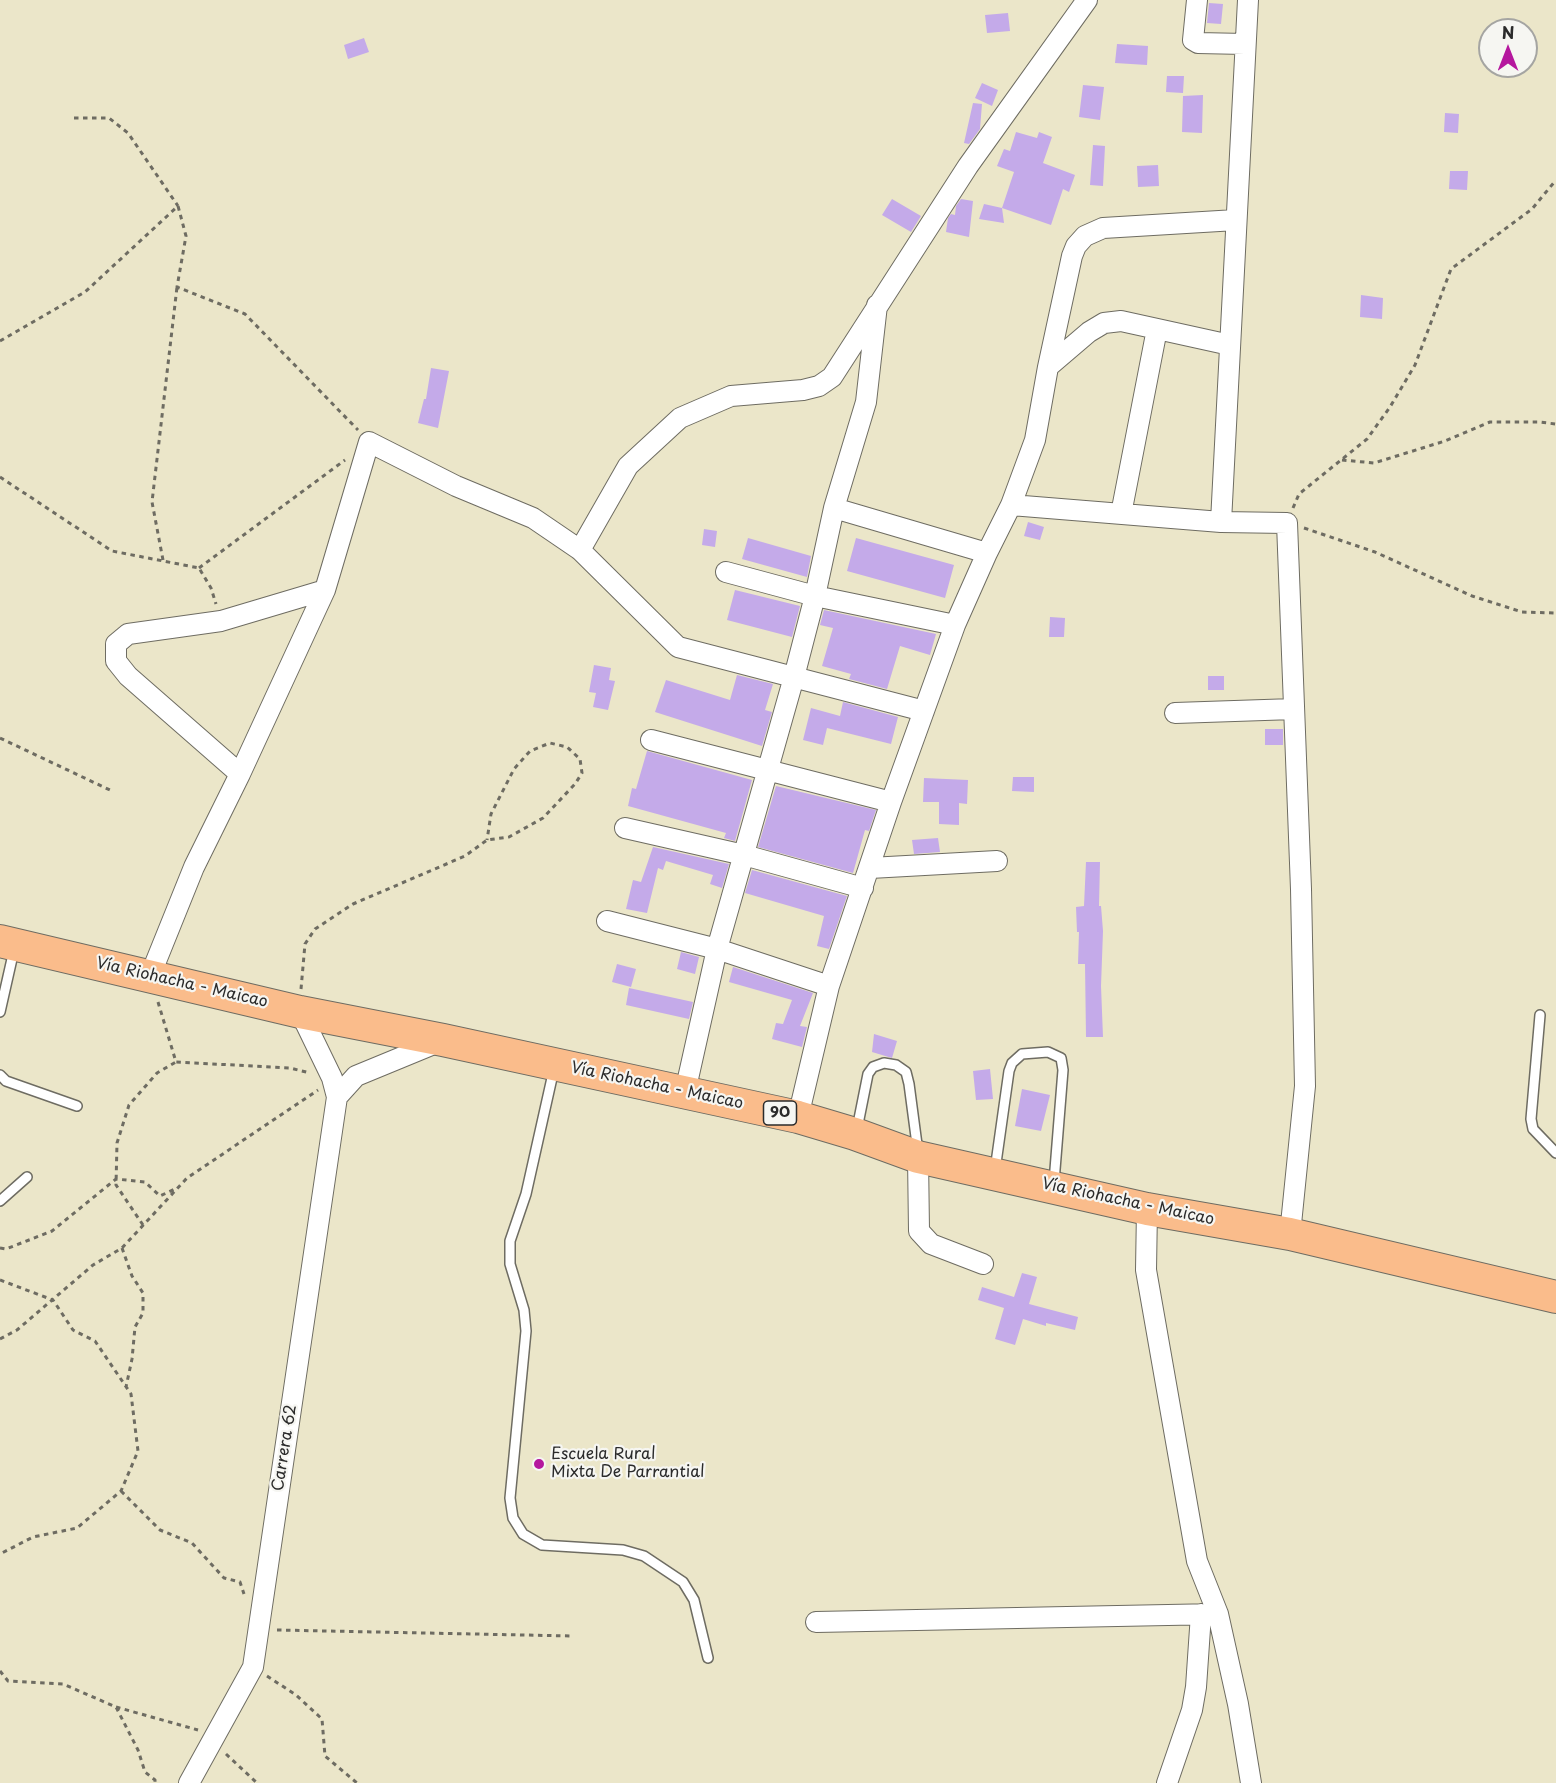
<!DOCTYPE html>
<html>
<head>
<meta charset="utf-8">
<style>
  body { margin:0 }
  #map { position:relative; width:1556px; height:1783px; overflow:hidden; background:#ebe6c9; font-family:"Playpen Sans",sans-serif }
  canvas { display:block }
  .north { position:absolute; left:1478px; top:18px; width:60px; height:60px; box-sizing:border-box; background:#f6f6f2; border:2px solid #a5a5a2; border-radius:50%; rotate:0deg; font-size:16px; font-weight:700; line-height:24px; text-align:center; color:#2b2b2b }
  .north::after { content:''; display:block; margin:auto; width:21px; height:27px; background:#b5179e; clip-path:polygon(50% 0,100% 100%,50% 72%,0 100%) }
</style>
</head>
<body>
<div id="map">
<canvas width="1556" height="1783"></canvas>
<div class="north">N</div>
</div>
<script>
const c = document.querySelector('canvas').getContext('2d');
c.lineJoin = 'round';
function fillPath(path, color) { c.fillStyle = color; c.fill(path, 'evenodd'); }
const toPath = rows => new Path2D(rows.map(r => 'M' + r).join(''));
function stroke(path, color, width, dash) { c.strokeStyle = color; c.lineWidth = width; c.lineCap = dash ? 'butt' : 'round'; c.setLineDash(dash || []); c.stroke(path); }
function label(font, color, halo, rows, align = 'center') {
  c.font = font + ' "Playpen Sans",sans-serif'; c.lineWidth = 4.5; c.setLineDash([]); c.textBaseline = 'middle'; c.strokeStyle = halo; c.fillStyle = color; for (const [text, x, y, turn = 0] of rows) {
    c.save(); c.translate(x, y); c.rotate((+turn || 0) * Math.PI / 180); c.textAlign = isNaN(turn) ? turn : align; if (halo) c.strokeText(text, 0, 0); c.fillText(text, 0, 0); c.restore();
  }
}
fillPath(toPath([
  [1209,3,1223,4,1221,24,1207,23],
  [1008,13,1010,31,987,33,985,15],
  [364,38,369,52,348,59,344,45],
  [1117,44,1148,46,1147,65,1115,63],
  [1167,76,1184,76,1183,93,1166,92],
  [982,83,998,90,992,106,975,98],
  [1083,85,1104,87,1100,120,1079,117],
  [1203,95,1202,133,1182,132,1183,96],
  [973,103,982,104,980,129,969,144,964,143],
  [1445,113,1459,114,1458,133,1444,132],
  [1016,132,1037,138,1039,132,1052,137,1043,163,1075,175,1069,192,1063,189,1051,225,1002,208,1014,172,997,166,1004,149,1010,151],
  [1093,145,1105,146,1103,186,1090,185],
  [1158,165,1159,186,1138,187,1137,166],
  [1450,171,1468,171,1467,190,1449,189],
  [892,199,921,216,911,232,882,215],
  [961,199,973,201,969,237,946,232,948,218,951,214,955,215,956,206],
  [984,204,1002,208,1004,223,979,219],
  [1361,295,1383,298,1382,319,1360,317],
  [431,368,449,371,438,428,418,423,424,399,426,399],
  [1028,522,1044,527,1040,540,1024,536],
  [704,529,717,531,715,547,702,545],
  [748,538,811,556,807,577,742,559],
  [856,538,954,565,945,598,847,571],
  [735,590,800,606,792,637,727,620],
  [824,610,936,634,930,655,900,646,887,689,849,679,851,674,822,666,833,628,820,625],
  [1050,617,1065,618,1064,637,1049,637],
  [594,665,611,668,609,680,615,681,608,710,593,707,596,693,589,692],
  [737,675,773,684,765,710,772,712,762,746,655,712,666,680,730,700],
  [1208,676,1224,676,1224,690,1208,690],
  [843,702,898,717,891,744,827,728,823,745,803,740,811,708,840,716],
  [1265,729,1283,729,1283,745,1265,745],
  [647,751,752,780,735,841,724,838,726,833,628,806,632,788,636,789],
  [1013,777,1034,777,1034,792,1012,791],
  [924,778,968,780,967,804,959,803,959,825,939,824,939,802,923,802],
  [776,786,876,810,869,831,865,830,853,873,758,847],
  [938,838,940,852,914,854,912,840],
  [653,847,729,864,722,888,710,884,713,875,666,861,663,870,658,868,647,913,626,909,633,880,641,882],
  [1086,862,1100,862,1099,906,1101,906,1103,931,1101,986,1103,1037,1086,1037,1085,964,1078,964,1079,932,1077,932,1076,907,1084,906],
  [752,870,847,896,829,949,817,946,824,916,745,893],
  [681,952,699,957,695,974,677,969],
  [617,964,636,969,631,987,612,982],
  [733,967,813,993,800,1026,807,1027,802,1047,772,1039,776,1023,783,1024,792,1000,729,982],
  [629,988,693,1002,689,1019,626,1005],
  [874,1034,897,1041,892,1058,872,1052],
  [990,1069,993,1099,976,1100,973,1071],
  [1022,1089,1050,1095,1041,1131,1015,1126],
  [1022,1273,1037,1277,1029,1304,1078,1317,1075,1330,1046,1323,1046,1326,1023,1319,1015,1345,995,1339,1004,1308,978,1300,982,1287,1014,1297]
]), '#c4aae9');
const service = toPath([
  [0,1012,14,950],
  [1540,1015,1531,1119,1533,1129,1556,1153],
  [554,1069,526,1194,510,1241,510,1264,524,1310,526,1331,510,1498,513,1518,523,1534,542,1545,623,1550,644,1556,683,1582,694,1600,708,1658],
  [0,1075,6,1081,77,1106],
  [857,1129,868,1074,873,1067,884,1063,896,1065,906,1072,909,1084,918,1152],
  [995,1170,1009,1071,1012,1063,1022,1054,1048,1052,1061,1058,1063,1070,1054,1182],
  [0,1201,27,1177]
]);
const minor = toPath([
  [1197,0,1193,40,1198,43,1245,44],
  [1048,367,1089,332,1104,323,1121,321,1230,345],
  [1011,505,1221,522,1287,523,1301,889,1305,1086,1290,1234],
  [834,508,987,553],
  [1121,514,1157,329],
  [1221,522,1248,0],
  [580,550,628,466,680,418,731,396,803,390,819,386,832,377,968,166,1087,0],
  [726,572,815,596,955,625],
  [1175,713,1294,709],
  [651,740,891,802],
  [240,774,128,676,116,661,116,644,128,634,221,621,325,590],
  [625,828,744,855,863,888],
  [870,868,997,861],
  [607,921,717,949,829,986],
  [150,976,194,867,240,774,325,590,369,442,456,486,533,518,580,550,678,647,924,711],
  [685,1092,717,949,794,677,815,596,834,508,866,402,877,305],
  [337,1097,356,1076,441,1041],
  [798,1117,829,986,891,802,955,625,987,553,1011,505,1035,440,1048,367,1072,256,1076,246,1085,236,1103,228,1236,220],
  [918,1157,919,1231,931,1244,983,1264],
  [1147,1209,1146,1270,1197,1561,1218,1614,1238,1704,1251,1783],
  [816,1622,1218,1614],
  [189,1783,253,1667,337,1097,332,1078,300,1012],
  [1167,1783,1192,1710,1196,1687,1201,1614]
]);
const trunk = toPath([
  [0,941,300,1012,443,1040,798,1117,855,1134,918,1157,1147,1209,1290,1234,1556,1297]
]);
stroke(service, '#6e6c62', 12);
stroke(minor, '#6e6c62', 22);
stroke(trunk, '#6e6c62', 34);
stroke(toPath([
  [74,118,109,118,128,133,178,206],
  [0,341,85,292,178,206,186,236,177,287,245,314,358,430],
  [1342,460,1374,463,1445,441,1490,422,1539,422,1556,424],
  [0,477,112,551,199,568,211,588,216,604],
  [1293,508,1299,494,1367,439,1390,407,1415,365,1451,269,1532,209,1556,180],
  [1304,528,1375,552,1472,596,1522,612,1556,613],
  [163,560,152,502,177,287],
  [199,568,345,460],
  [0,738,112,791],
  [301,989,305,944,315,929,353,904,465,856,487,840,509,837,543,818,575,784,582,773,580,759,567,747,550,743,530,751,514,769,491,814,487,840],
  [158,1002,176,1062,290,1068,310,1073],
  [143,1225,116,1185,117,1143,129,1105,157,1073,176,1062],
  [0,1248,6,1249,52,1231,116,1179,145,1182,160,1196,177,1188],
  [122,1248,132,1276,143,1293,143,1313,135,1327,132,1359,126,1387],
  [0,1280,53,1300,73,1330,95,1341,131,1394,138,1451,121,1491,77,1528,33,1537,0,1554],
  [0,1339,17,1330,93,1265,122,1248,187,1178,318,1090],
  [121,1491,160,1530,192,1543,224,1578,240,1582,244,1594],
  [277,1630,572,1636],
  [0,1671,8,1681,63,1684,116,1707,138,1750,145,1772,155,1780,155,1783],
  [267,1676,296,1695,322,1719,325,1756,357,1783],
  [116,1707,198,1730],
  [226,1754,257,1783]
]), '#6e6c62', 3, [4.5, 4.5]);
stroke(service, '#fff', 9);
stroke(minor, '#fff', 20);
stroke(trunk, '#fabc8b', 32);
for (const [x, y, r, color] of [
  [539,1464,6,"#b5179e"]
]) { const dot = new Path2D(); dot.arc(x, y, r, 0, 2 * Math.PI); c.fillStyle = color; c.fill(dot); stroke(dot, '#f6f6f2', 2); }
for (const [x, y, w] of [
  [780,1113,33]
]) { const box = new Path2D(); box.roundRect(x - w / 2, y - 12, w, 24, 4.5); c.fillStyle = '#f6f6f2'; c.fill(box); stroke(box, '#2b2b2b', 1.5); }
label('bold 15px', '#2b2b2b', null, [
  ["90",780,1113]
]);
label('16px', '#2b2b2b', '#f6f6f2', [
  ["Vía Riohacha - Maicao",182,983,13],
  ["Vía Riohacha - Maicao",657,1086,12],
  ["Vía Riohacha - Maicao",1128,1202,12],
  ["Carrera 62",285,1448,-81]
]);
label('16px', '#2b2b2b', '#f6f6f2', [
  ["Escuela Rural",551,1455],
  ["Mixta De Parrantial",551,1473]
], 'left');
</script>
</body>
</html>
